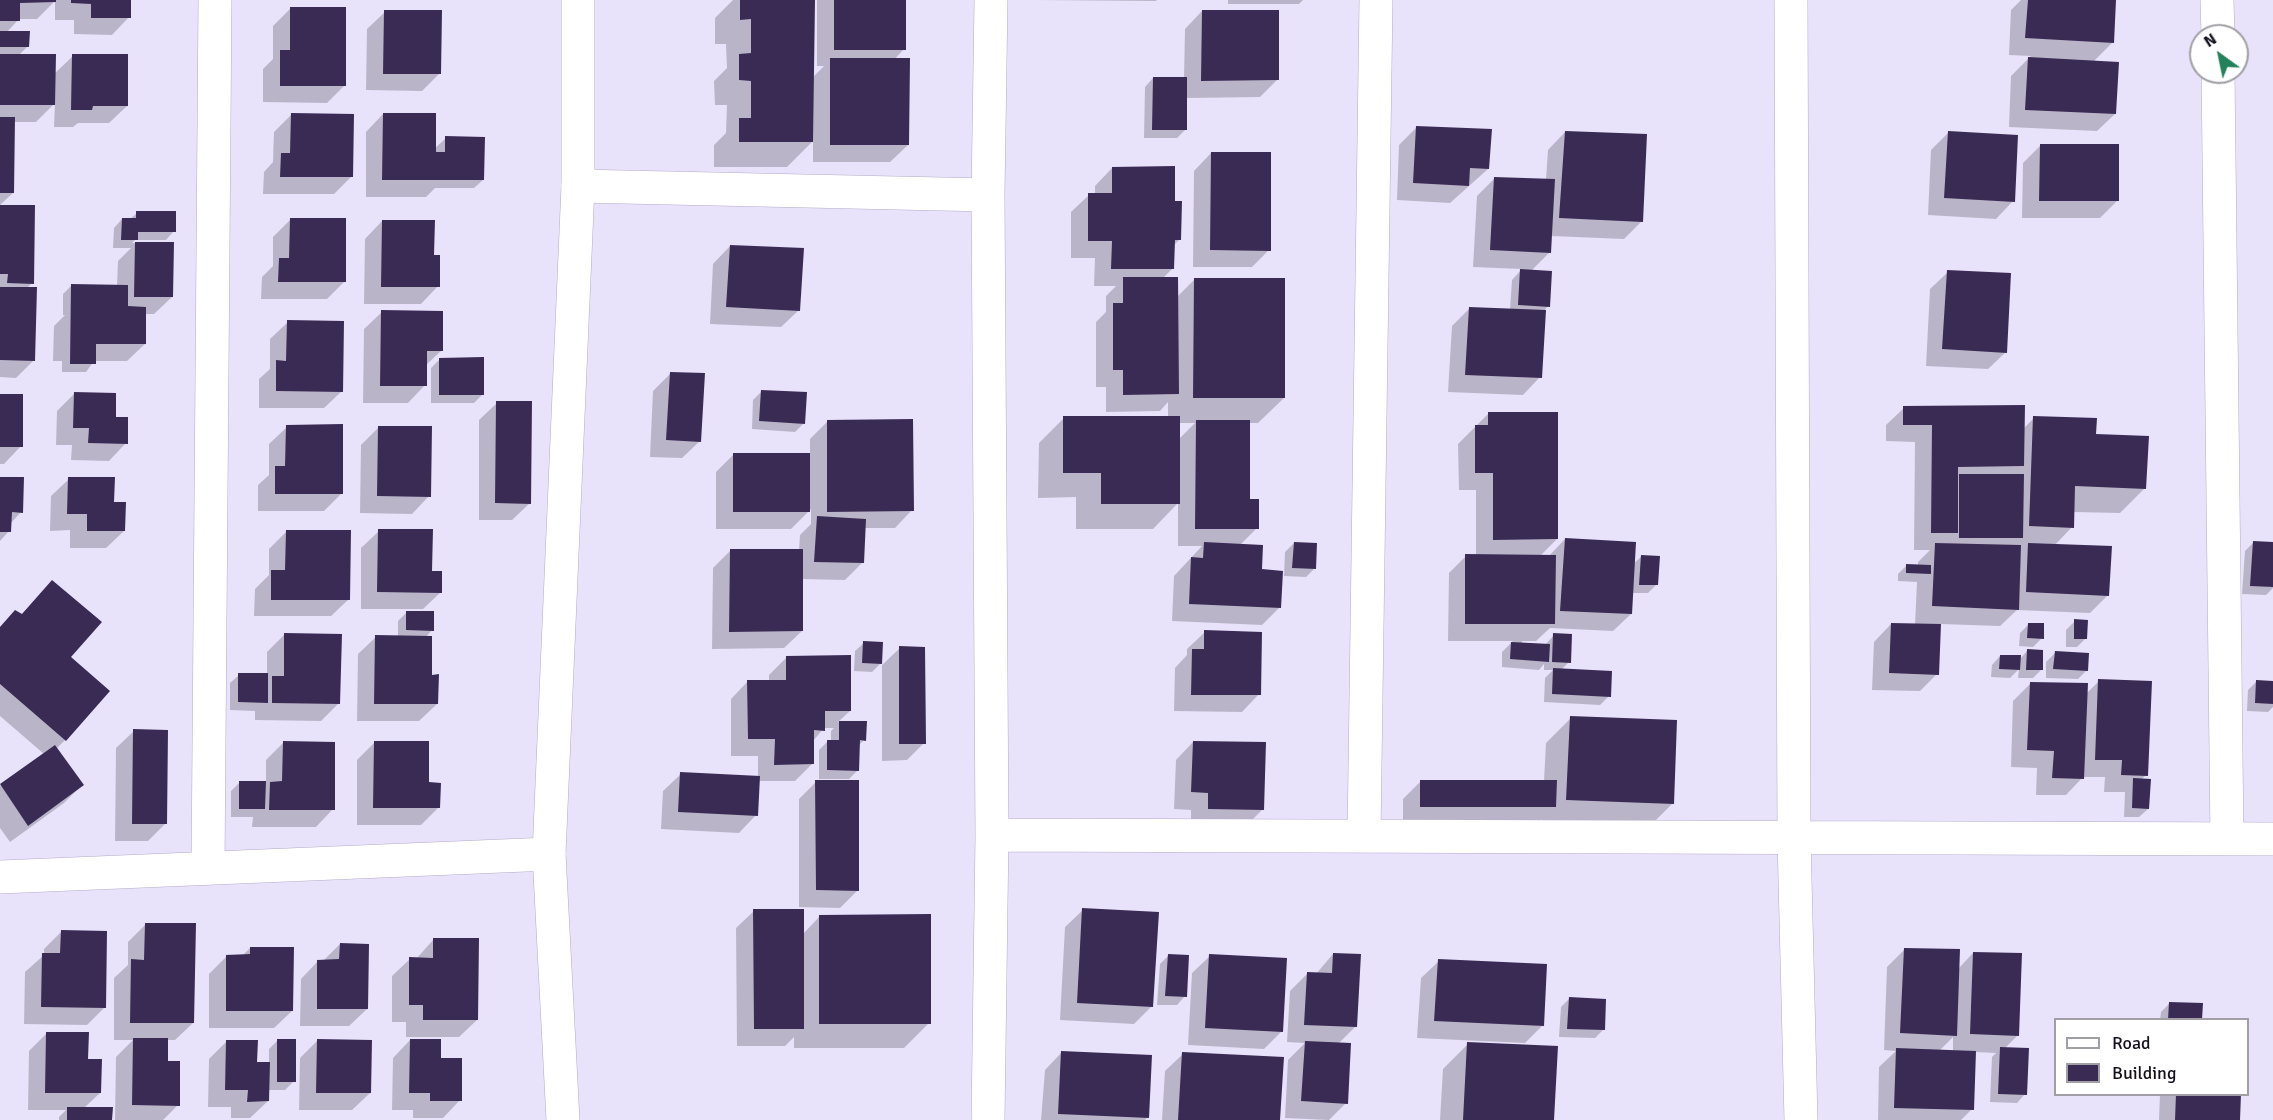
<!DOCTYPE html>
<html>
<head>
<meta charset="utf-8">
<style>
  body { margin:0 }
  #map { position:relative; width:2273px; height:1120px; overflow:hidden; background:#e9e2fb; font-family:Signika,sans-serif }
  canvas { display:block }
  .legend { position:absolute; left:2054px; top:1018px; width:195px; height:78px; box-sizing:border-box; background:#fff; border:2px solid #a19fa4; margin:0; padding:8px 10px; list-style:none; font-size:18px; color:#14101b }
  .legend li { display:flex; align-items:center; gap:12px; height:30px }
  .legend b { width:30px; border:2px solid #a19fa4 }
  .north { position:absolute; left:2189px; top:24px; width:60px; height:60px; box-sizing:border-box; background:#fff; border:2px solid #a19fa4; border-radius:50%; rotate:327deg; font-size:16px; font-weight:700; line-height:24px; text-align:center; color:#14101b }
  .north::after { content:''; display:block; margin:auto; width:21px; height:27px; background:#21825b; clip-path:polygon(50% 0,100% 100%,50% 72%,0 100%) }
</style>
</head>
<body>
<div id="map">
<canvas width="2273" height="1120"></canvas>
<ul class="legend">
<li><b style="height:8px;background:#fff"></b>Road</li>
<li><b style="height:16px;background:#3a2b55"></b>Building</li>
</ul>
<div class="north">N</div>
</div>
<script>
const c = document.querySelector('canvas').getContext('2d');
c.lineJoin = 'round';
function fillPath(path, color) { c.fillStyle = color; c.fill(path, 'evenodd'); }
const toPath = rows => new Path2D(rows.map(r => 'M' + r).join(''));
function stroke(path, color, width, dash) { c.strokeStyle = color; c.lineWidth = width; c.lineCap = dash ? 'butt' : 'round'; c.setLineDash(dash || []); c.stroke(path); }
fillPath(toPath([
  [0,0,129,0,129,17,112,35,74,34,74,20,55,20,55,1,37,19,19,19,7,32,28,46,19,55,54,74,73,56,127,106,109,123,78,123,73,127,54,127,55,103,36,122,13,122,13,193,0,205],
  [733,0,813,0,812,78,824,66,817,66,817,0,905,0,904,49,894,60,908,145,890,162,813,162,813,141,787,167,714,167,714,145,726,133,727,105,715,105,714,81,727,68,726,44,715,44,715,18],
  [1034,0,1157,0,1156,1],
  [1228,0,1303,0,1299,4,1228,4],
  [2021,0,2115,0,2113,42,2093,62,2115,114,2097,131,2009,127,2011,76,2031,56,2009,55,2011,10],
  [291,8,344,86,327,103,263,102,263,69,273,59,273,26],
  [1202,11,1277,80,1260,97,1186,98,1186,129,1177,138,1144,138,1145,87,1153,78,1184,78,1185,29],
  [385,12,440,73,422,91,366,90,367,29],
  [383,114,434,149,446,138,483,180,474,188,435,188,426,197,366,197,366,132],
  [291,115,352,176,334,194,263,194,264,172,273,162,274,132],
  [1417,127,1488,169,1450,203,1397,200,1399,145],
  [1565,132,1641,222,1624,239,1551,236,1550,252,1531,271,1548,306,1544,311,1540,377,1523,395,1448,392,1452,326,1470,308,1510,310,1512,280,1522,269,1473,267,1477,196,1495,178,1546,180,1548,150],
  [1949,132,2013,201,1996,219,1928,215,1931,150],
  [2040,146,2118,200,2100,218,2022,218,2023,163],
  [1211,153,1269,250,1252,267,1193,267,1194,171],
  [1112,168,1173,202,1179,240,1173,246,1173,268,1163,278,1177,297,1194,280,1284,398,1258,423,1248,423,1248,501,1257,528,1240,545,1260,571,1279,608,1262,625,1172,621,1174,576,1202,546,1178,546,1178,503,1153,529,1076,529,1076,497,1038,498,1039,443,1064,418,1168,417,1168,402,1160,411,1106,412,1106,387,1096,387,1096,322,1106,312,1106,296,1116,286,1094,286,1095,258,1071,258,1071,212,1089,195,1095,195,1095,186],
  [1179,423,1195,423,1179,439],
  [0,206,32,283,27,288,34,360,16,378,0,377],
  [137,213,174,231,166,240,135,240,132,243,172,244,172,297,154,314,145,314,145,344,127,361,94,361,86,372,62,372,62,361,53,361,54,326,65,315,63,315,63,294,72,285,117,286,118,261,131,248,113,248,114,228,122,219,130,219],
  [290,220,344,282,327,299,261,299,262,277,273,266,273,237],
  [382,221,433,257,438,286,421,304,364,304,365,239],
  [730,246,799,310,781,327,710,324,713,264],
  [1948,272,2006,352,1988,369,1926,366,1930,289],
  [382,312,442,350,425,366,425,385,408,403,363,403,364,329],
  [288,322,342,391,324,408,259,408,259,379,270,369,270,339],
  [440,359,482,395,474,403,431,403,431,368],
  [671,373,700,441,682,458,650,457,653,391],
  [762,391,804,423,795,432,752,429,753,400],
  [74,394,126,443,109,461,71,460,72,445,56,445,57,411],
  [0,395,21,446,4,464,0,464],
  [497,403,530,503,512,520,479,520,479,420],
  [1904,408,2023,429,2034,418,2094,435,2145,488,2120,513,2073,512,2072,527,2054,546,2108,595,2090,613,2017,610,2000,626,1940,624,1937,674,1920,691,1872,690,1874,642,1891,624,1915,625,1917,582,1898,581,1898,574,1907,565,1918,566,1918,562,1930,550,1914,550,1915,442,1886,441,1886,425],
  [1488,414,1557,539,1539,557,1548,557,1565,539,1633,564,1641,557,1656,585,1648,593,1632,593,1631,614,1613,631,1550,628,1536,641,1522,641,1522,644,1545,645,1554,635,1569,662,1561,670,1609,696,1600,705,1544,702,1545,678,1553,670,1544,670,1544,664,1539,670,1502,667,1502,652,1513,641,1448,641,1449,573,1466,556,1476,556,1476,490,1459,490,1458,444],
  [828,421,912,510,895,528,864,528,862,563,845,580,802,579,802,631,784,648,712,649,713,568,730,551,799,550,800,535,811,524,811,509,791,529,716,529,716,472,733,455,810,454,810,439],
  [287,427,341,494,324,511,258,511,258,485,269,475,269,444],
  [378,428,429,496,412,514,360,513,361,445],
  [0,479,21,512,10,524,9,531,0,541],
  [69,479,113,503,124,531,106,548,70,548,70,530,50,531,51,496],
  [287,531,349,599,331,616,254,616,255,589,269,575,269,549],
  [379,531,431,572,441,592,423,609,361,609,361,548],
  [1294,543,1315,568,1306,577,1284,576,1285,552],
  [2253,543,2273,543,2273,588,2266,595,2242,594,2245,551],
  [52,582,69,657,65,740,56,749,82,785,64,803,10,842,0,828,0,786,44,754,0,716,0,627,21,615],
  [406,613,432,630,426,637,430,676,437,704,419,721,357,721,358,654,376,637,398,637,398,621],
  [2075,621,2086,638,2077,647,2066,647,2066,630],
  [2029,624,2042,638,2033,647,2019,646,2020,633],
  [1205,632,1259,694,1242,712,1174,711,1175,668,1187,655,1187,649],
  [285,634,339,703,321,721,255,720,255,711,230,710,230,683,239,675,267,674,267,652],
  [864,643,881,663,872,672,854,671,855,651],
  [900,648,924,743,907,760,882,761,882,665],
  [2027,651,2041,670,2033,678,2018,678,2019,669,2010,678,1991,677,1992,665,2000,656,2019,660],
  [2055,653,2087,670,2078,679,2046,678,2046,662],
  [787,657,850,711,838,722,865,723,864,740,858,746,858,770,849,779,819,779,819,750,828,741,831,741,831,731,834,728,824,728,813,741,813,763,795,781,758,781,756,815,739,833,661,829,663,791,681,774,758,777,758,756,731,756,731,699,748,681,769,681,769,675],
  [2099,681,2146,775,2141,780,2148,809,2139,817,2124,817,2125,792,2104,792,2105,777,2083,777,2066,795,2036,795,2037,768,2011,767,2013,701,2031,683,2086,694],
  [2256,682,2273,682,2273,707,2268,712,2247,711,2248,690],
  [1571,718,1672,804,1647,829,1542,825,1542,819,1537,824,1403,824,1403,799,1421,781,1544,781,1546,743],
  [134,731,165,824,148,841,115,841,116,748],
  [375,742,427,784,439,807,421,825,357,825,357,760],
  [1193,742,1263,809,1245,827,1191,826,1191,810,1174,809,1176,760],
  [283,743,333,809,316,827,252,827,253,817,231,817,231,791,240,782,266,782,266,760],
  [816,782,858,890,840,908,799,907,799,799],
  [1083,910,1152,1006,1134,1024,1060,1020,1065,927],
  [754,911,803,934,820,916,929,1023,904,1048,794,1048,794,1037,785,1046,737,1046,736,928],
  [146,924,193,1023,175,1040,167,1040,167,1062,178,1105,163,1120,115,1120,116,1057,133,1040,114,1040,114,978,128,965,128,942],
  [61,932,105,1007,87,1025,24,1024,25,972,44,955,44,949],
  [434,939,477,1020,459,1037,406,1037,406,1022,392,1022,392,976,410,959,416,959],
  [340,944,367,1009,349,1026,300,1026,301,979,318,961,323,961],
  [250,948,292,1011,274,1028,209,1028,209,974,227,956,242,956],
  [1905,949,1958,969,1973,953,2017,1036,2004,1049,2025,1094,2017,1103,1990,1102,1992,1057,1996,1053,1975,1052,1972,1109,1961,1120,1878,1120,1879,1067,1896,1051,1884,1050,1887,967],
  [1953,1037,1953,1052,1939,1051],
  [1333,954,1356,1026,1338,1044,1346,1103,1329,1120,1285,1118,1288,1060,1305,1043,1287,1042,1290,991,1308,973,1316,974],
  [1168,956,1185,996,1177,1005,1157,1005,1160,964],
  [1210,956,1282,1031,1264,1049,1188,1045,1192,973],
  [1439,961,1542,1026,1525,1043,1417,1038,1421,978],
  [1569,999,1603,1030,1595,1038,1559,1037,1561,1007],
  [2169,1004,2201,1020,2160,1020,2161,1012],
  [46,1034,87,1061,100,1093,84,1108,111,1120,59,1120,59,1117,66,1110,28,1110,29,1051],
  [278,1040,294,1081,285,1090,268,1090,268,1101,250,1118,231,1118,231,1107,208,1107,209,1059,226,1042,256,1064,269,1064,269,1049],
  [410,1040,439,1060,460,1100,443,1118,413,1118,413,1110,392,1110,393,1058],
  [317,1041,370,1093,352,1110,299,1110,300,1058],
  [1468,1044,1553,1120,1440,1120,1443,1069],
  [1062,1052,1147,1118,1145,1120,1041,1120,1045,1070],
  [1183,1054,1279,1120,1162,1120,1165,1071],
  [2160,1094,2239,1094,2238,1120,2159,1120]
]), '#0003');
fillPath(toPath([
  [0,0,56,0,56,2,20,3,20,21,0,21],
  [71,0,131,0,131,18,91,18,91,4,71,3],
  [740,0,815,0,813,142,739,142,739,118,751,118,751,81,739,80,739,54,751,53,751,19,740,20],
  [834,0,906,0,906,50,834,50],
  [2028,0,2116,0,2114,43,2025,38],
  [290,7,346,7,346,86,280,86,280,50,290,50],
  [384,10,442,10,441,74,383,74],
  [1202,10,1279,10,1279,80,1201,81],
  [0,31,30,31,29,47,0,47],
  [0,54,56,54,55,105,0,105],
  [72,54,128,54,128,106,93,106,92,110,71,110],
  [2028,57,2119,62,2116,114,2025,110],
  [830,58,910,58,909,145,830,145],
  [1153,77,1187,77,1187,130,1152,130],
  [291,113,354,114,353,177,280,177,281,153,290,153],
  [383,113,436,113,436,152,445,152,445,136,485,137,484,180,382,180],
  [0,117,15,117,14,193,0,193],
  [1416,126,1492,129,1489,169,1470,168,1469,186,1413,183],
  [1565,131,1647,134,1643,222,1559,218],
  [1948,131,2018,135,2015,202,1944,198],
  [2040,144,2119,144,2119,201,2039,201],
  [1211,152,1271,152,1271,251,1210,250],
  [1175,166,1175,201,1182,201,1181,240,1175,240,1174,269,1111,269,1112,241,1088,241,1088,193,1112,193,1112,167],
  [1494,177,1555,179,1551,253,1490,250],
  [0,205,35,205,34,284,7,283,8,274,0,274],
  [136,211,176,211,176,232,138,232,138,240,121,240,122,218,136,218],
  [290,218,346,218,346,282,278,282,279,258,289,258],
  [382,220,435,220,434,255,440,255,440,287,381,287],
  [135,242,174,242,173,297,134,297],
  [730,245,804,248,800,311,726,307],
  [1520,269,1552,271,1550,307,1518,305],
  [1947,270,2011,273,2007,353,1942,349],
  [1123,277,1178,277,1179,394,1123,395,1123,370,1113,370,1113,303,1123,303],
  [1194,278,1285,278,1285,398,1193,398],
  [71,284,128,285,128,306,146,307,146,344,96,344,96,364,70,364],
  [0,287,37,287,35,361,0,360],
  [1469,307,1546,310,1542,378,1465,375],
  [381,310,443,311,443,351,427,351,427,386,380,386],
  [287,320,344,321,343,392,276,391,276,360,286,361],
  [484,357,484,395,439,395,439,358],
  [670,372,705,373,701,442,666,440],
  [761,390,807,392,805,424,759,421],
  [74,392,116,393,116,417,128,417,128,444,88,443,89,428,73,428],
  [0,394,23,394,23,447,0,447],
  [496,401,532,401,531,504,495,503],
  [2025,405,2024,466,1958,467,1958,533,1931,533,1932,425,1903,425,1903,406],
  [1488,412,1558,412,1558,539,1493,540,1493,473,1475,473,1475,425,1488,425],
  [1063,416,1180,416,1180,504,1101,504,1101,473,1063,473],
  [2033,416,2097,418,2096,434,2149,436,2146,489,2075,486,2074,528,2029,526],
  [913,419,914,511,827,512,827,420],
  [1196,420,1250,420,1250,499,1259,499,1259,529,1195,529],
  [343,424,343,494,275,494,275,466,285,466,286,425],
  [378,426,432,426,431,497,377,496],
  [733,453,810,453,810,512,733,512],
  [1959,474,2024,474,2023,538,1959,538],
  [0,477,24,477,23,513,12,512,11,532,0,532],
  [68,477,115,477,114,502,126,502,125,531,87,531,87,514,67,514],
  [817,516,866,519,864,563,814,562],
  [378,529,433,529,432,571,442,571,442,593,377,592],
  [286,530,351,530,350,600,271,600,271,570,285,570],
  [1565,538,1636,542,1632,614,1560,611],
  [2253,541,2273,542,2273,587,2250,586],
  [1204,542,1263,545,1262,569,1283,571,1281,608,1189,604,1191,557,1203,558],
  [1294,542,1317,543,1316,569,1292,568],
  [1935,543,2021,545,2019,610,1932,606],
  [2028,543,2112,546,2109,596,2026,592],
  [730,549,803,549,803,631,729,632],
  [1465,554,1556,555,1555,624,1465,624],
  [1641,555,1660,556,1658,585,1639,585],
  [1906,564,1931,565,1931,574,1906,573],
  [52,580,102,622,71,657,110,691,66,741,0,684,0,627,15,610,22,614],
  [406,611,434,611,434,631,406,630],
  [2074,619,2088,620,2087,639,2074,639],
  [1891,623,1941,624,1939,675,1889,673],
  [2028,623,2044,623,2044,639,2027,638],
  [1204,630,1262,632,1261,695,1191,695,1192,649,1204,649],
  [284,633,342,634,340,704,272,703,272,676,284,676],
  [1553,633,1572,634,1571,663,1552,662],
  [375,635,432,636,432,675,439,674,438,704,374,704],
  [863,641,883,642,882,664,862,663],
  [1511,642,1550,644,1549,662,1510,659],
  [899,646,925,647,926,744,899,744],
  [2027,649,2043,650,2043,670,2026,670],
  [2055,651,2089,653,2088,671,2053,669],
  [851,655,851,711,825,711,825,731,814,730,814,764,774,765,775,739,748,739,747,680,786,680,786,656],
  [2000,655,2021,655,2020,670,1999,669],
  [1553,668,1612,671,1611,697,1552,694],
  [238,673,268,673,268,703,238,702],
  [2098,679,2152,681,2148,776,2121,775,2122,760,2095,760],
  [2256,680,2273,681,2273,704,2255,703],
  [2030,682,2088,683,2084,779,2052,778,2054,751,2027,750],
  [1570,716,1677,720,1674,804,1566,800],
  [839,721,867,721,866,741,860,740,859,771,827,770,827,740,839,740],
  [133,729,168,730,167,824,132,824],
  [283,741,335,742,335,810,269,810,270,782,282,781],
  [374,741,429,741,429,782,441,783,440,808,373,808],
  [1193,741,1266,742,1264,810,1208,809,1208,793,1191,792],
  [55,745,84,785,28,826,0,784],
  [680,772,760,776,758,816,678,812],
  [2133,778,2151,779,2149,809,2132,808],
  [815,780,859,780,859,891,816,890],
  [1420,780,1557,780,1556,807,1420,807],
  [239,781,266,781,265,809,239,809],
  [1082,908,1159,912,1153,1007,1077,1003],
  [753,909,804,909,804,1029,754,1029],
  [931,914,931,1024,819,1024,819,915],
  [145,923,196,923,194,1023,130,1023,131,959,144,960],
  [61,930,107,931,106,1008,41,1007,42,953,60,953],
  [433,938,479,938,478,1020,423,1020,423,1005,409,1005,409,957,433,958],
  [340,943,369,944,368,1009,317,1009,317,960,339,959],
  [250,947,294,947,293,1011,226,1011,226,955,250,954],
  [1904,948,1960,949,1957,1036,1900,1033],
  [1973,952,2022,953,2019,1036,1970,1034],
  [1333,953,1361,954,1357,1027,1304,1025,1307,972,1332,973],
  [1168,954,1189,955,1187,997,1165,996],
  [1209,954,1287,958,1283,1032,1205,1028],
  [1438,959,1547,964,1544,1026,1434,1021],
  [1569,997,1606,999,1605,1030,1567,1029],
  [2169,1002,2203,1003,2202,1020,2168,1020],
  [46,1032,89,1032,88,1059,102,1059,101,1093,45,1093],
  [133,1038,168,1038,168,1061,180,1061,180,1106,132,1105],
  [277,1039,296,1039,296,1082,277,1082],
  [317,1039,372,1040,371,1093,316,1093],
  [410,1039,441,1039,441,1058,462,1058,462,1101,430,1101,430,1093,409,1093],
  [226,1040,258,1040,257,1062,270,1062,269,1101,247,1102,248,1090,225,1090],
  [1305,1041,1351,1043,1348,1104,1301,1101],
  [1467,1042,1558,1046,1554,1120,1463,1120],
  [2000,1047,2029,1048,2027,1095,1998,1094],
  [1896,1048,1976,1051,1974,1110,1894,1108],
  [1061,1051,1152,1055,1149,1118,1058,1114],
  [1182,1052,1284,1057,1280,1120,1178,1120],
  [2176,1094,2241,1094,2240,1120,2175,1120],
  [67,1107,113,1107,112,1120,67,1120]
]), '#3a2b55');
const street = toPath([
  [1791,0,1794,838,1801,1120],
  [2217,0,2218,36],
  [2218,72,2227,839],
  [578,186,988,195],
  [992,835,2273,839],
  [1364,836,1376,0],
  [208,868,215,0],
  [0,877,549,854],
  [988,1120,992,835,988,195,991,0]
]);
const secondary = toPath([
  [563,1120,549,854,578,186,578,0]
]);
stroke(street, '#b3abc8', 34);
stroke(secondary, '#b3abc8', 34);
stroke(street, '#fff', 33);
stroke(secondary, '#fff', 33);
</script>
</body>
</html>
